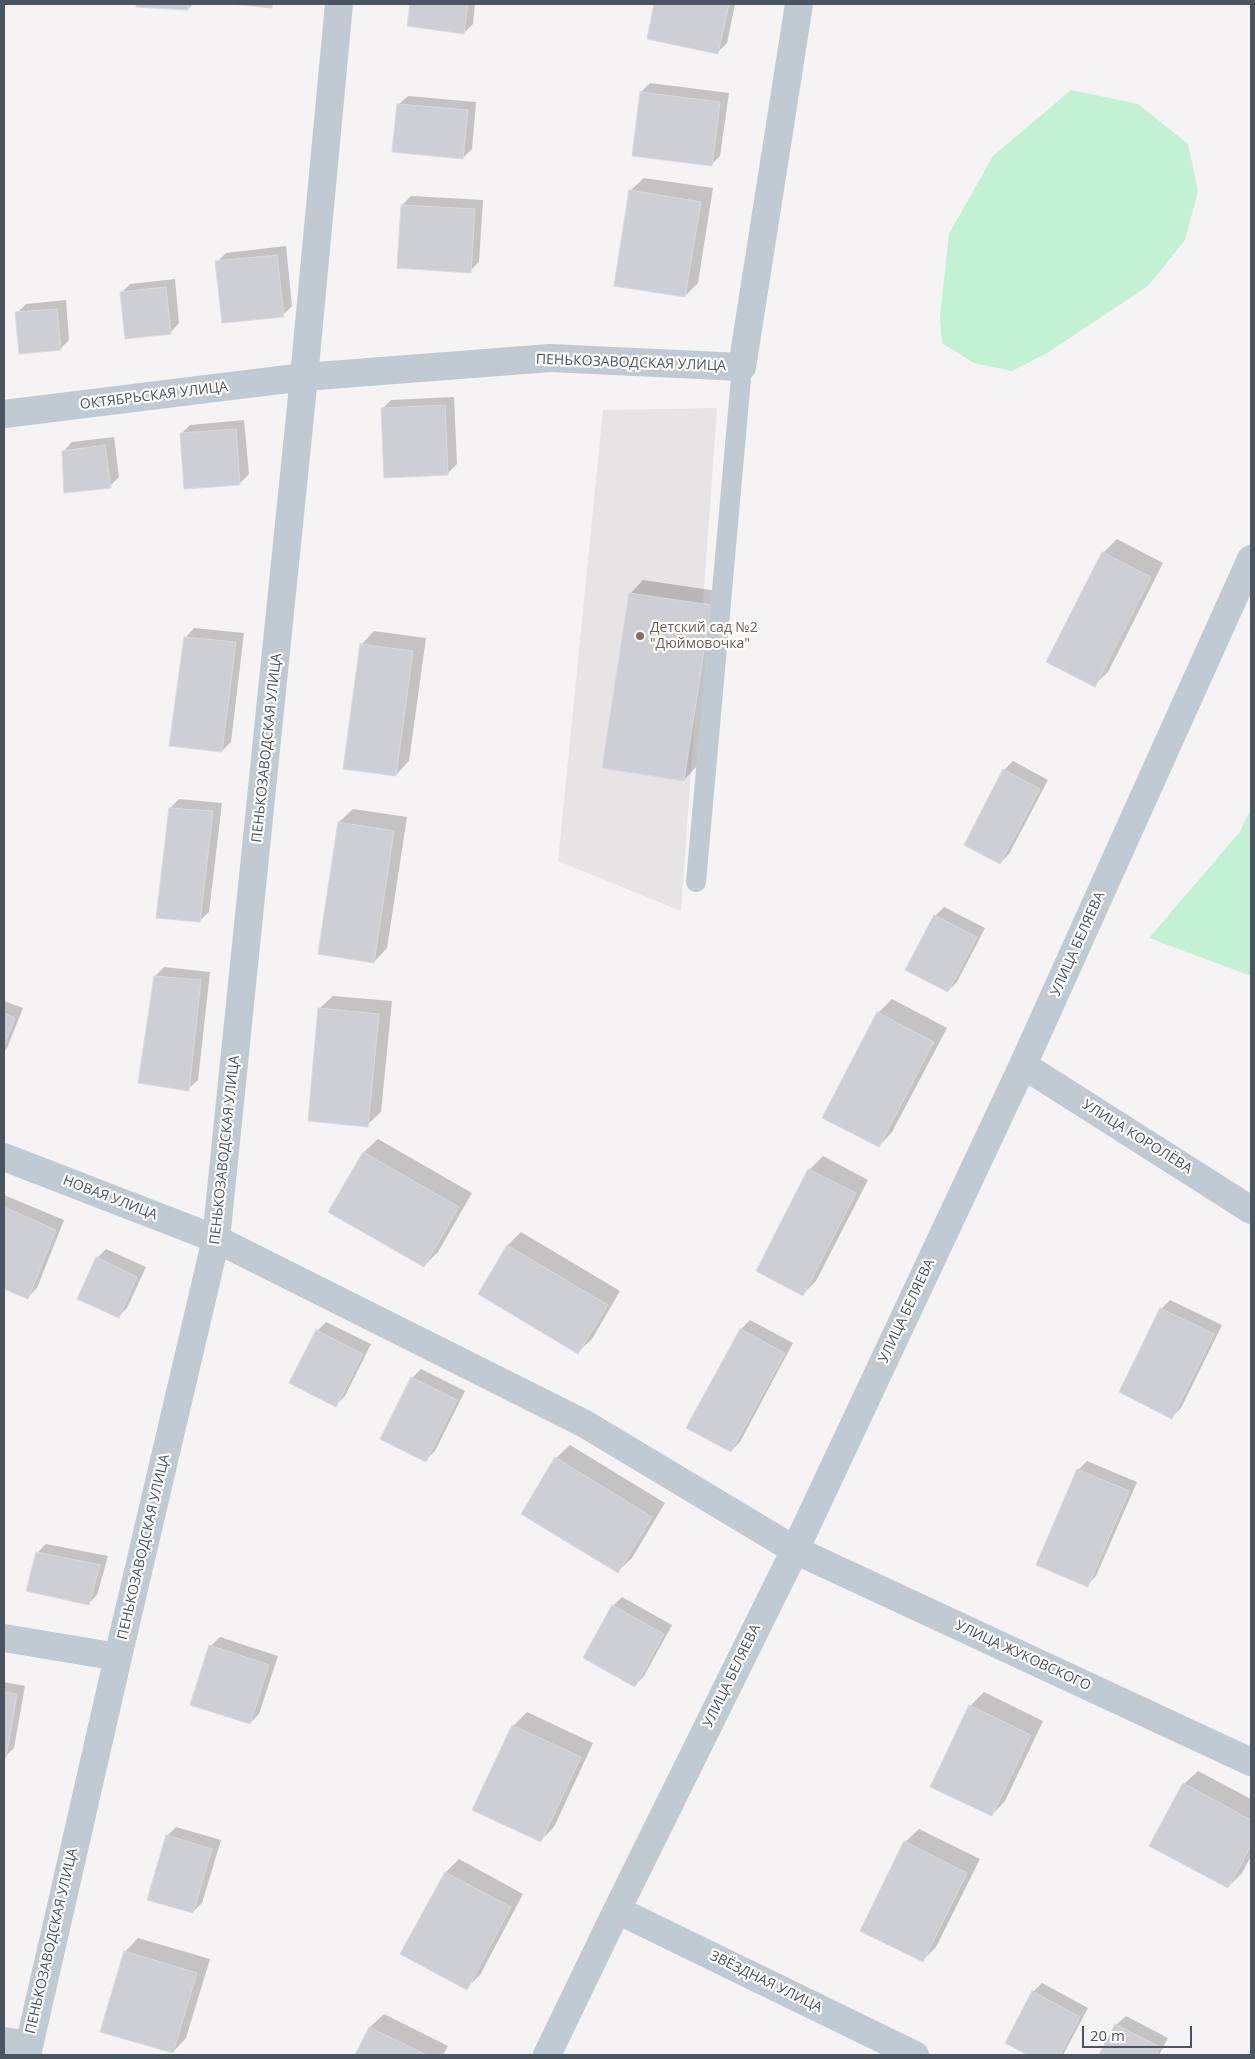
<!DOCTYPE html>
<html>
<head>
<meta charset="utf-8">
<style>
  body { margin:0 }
  #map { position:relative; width:1255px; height:2059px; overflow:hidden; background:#f5f3f3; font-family:"Open Sans",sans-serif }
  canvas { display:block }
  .frame { position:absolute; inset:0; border:5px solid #495661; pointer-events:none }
  .scale { position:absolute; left:1082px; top:2026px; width:110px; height:22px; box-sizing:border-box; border:2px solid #495661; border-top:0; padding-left:6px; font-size:15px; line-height:18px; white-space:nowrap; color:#495661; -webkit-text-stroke:4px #fff; paint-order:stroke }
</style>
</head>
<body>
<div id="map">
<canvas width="1255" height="2059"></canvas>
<div class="frame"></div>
<div class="scale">20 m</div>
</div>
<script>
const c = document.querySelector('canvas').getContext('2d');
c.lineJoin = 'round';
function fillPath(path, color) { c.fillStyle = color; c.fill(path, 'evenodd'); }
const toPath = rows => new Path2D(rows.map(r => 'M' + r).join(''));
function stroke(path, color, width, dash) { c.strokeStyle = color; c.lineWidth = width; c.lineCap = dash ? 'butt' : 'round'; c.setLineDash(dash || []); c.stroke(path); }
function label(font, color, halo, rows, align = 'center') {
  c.font = font + ' "Open Sans",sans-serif'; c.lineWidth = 4.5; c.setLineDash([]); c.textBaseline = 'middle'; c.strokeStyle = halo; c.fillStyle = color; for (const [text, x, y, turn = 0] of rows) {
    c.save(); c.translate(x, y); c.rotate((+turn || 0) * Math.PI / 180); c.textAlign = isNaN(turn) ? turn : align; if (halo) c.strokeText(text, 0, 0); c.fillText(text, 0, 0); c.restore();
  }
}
fillPath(toPath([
  [717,408,681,911,558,861,603,410]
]), '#e6e4e5');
fillPath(toPath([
  [1071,90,1138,104,1188,144,1198,191,1185,240,1148,286,1047,353,1012,371,974,363,942,343,940,316,949,234,993,156],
  [1251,809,1251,976,1149,938,1239,833]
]), '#c2f1d3');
fillPath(toPath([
  [138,4,193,4,188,9,138,6],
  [232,4,274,4,271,7],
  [411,4,475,4,473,24,464,33,408,25],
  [655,4,735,4,727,43,718,52,648,38],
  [650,83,729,93,720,156,711,165,641,92],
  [408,96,476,102,472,149,463,158,398,105],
  [644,178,713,188,698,283,685,296,630,191],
  [411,196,483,200,479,262,470,271,402,205],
  [286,246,292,306,283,315,217,262,226,253],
  [175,279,179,323,170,333,121,293,130,284],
  [66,300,69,340,60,349,17,313,26,304],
  [454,397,457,464,448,473,382,409,391,400],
  [244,420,249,474,240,483,181,434,190,425],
  [114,437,119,477,110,486,63,452,72,442],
  [1117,539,1163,563,1108,672,1094,685,1103,553],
  [643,580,724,592,697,766,684,780,630,594],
  [194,628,244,633,231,742,222,751,185,638],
  [374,631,426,638,409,761,396,775,361,645],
  [1013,761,1048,780,1009,854,1000,863,1004,770],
  [179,799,222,803,209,912,199,921,170,808],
  [353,809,407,817,387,948,374,962,339,822],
  [944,907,985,928,957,982,948,991,935,916],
  [164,967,210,972,198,1080,188,1089,155,976],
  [333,996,392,1001,381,1112,367,1125,319,1009],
  [892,999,947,1028,892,1132,879,1146,824,1117,878,1013],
  [4,1001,23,1008,7,1048,4,1052],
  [378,1139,472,1193,438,1252,424,1266,330,1211,364,1152],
  [823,1156,868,1180,816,1281,803,1294,809,1170],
  [4,1195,64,1220,37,1288,28,1297,4,1287],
  [521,1232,620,1291,592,1339,578,1352,480,1294,508,1245],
  [106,1249,146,1267,127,1308,118,1317,97,1258],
  [1170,1300,1222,1325,1181,1408,1172,1417,1161,1309],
  [750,1320,793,1343,740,1442,731,1451,687,1428,741,1329],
  [326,1322,371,1344,345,1396,336,1405,317,1331],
  [421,1369,465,1391,435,1451,426,1460,412,1378],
  [570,1445,665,1503,632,1558,618,1571,556,1458],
  [1087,1461,1137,1482,1096,1576,1087,1585,1078,1470],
  [46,1544,108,1556,97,1595,88,1604,37,1553],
  [622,1597,672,1625,644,1676,635,1685,613,1606],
  [220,1637,278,1656,259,1714,250,1723,211,1646],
  [4,1682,25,1686,14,1748,5,1757,4,1757],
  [984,1692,1043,1721,1005,1801,992,1815,970,1706],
  [527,1712,593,1743,554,1827,540,1841,513,1726],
  [1198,1771,1251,1799,1251,1856,1242,1873,1228,1887,1184,1784],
  [176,1827,221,1840,202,1903,193,1912,167,1836],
  [919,1829,980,1859,936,1947,923,1960,905,1842],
  [459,1859,523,1894,480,1975,466,1988,402,1953,446,1872],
  [138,1938,210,1959,186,2038,173,2052,125,1952],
  [1042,1983,1088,2008,1063,2055,1031,2055,1006,2042,1033,1992],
  [384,2014,448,2046,443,2055,356,2055,370,2027],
  [1126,2016,1168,2038,1159,2055,1101,2055,1116,2025]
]), '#0003');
const building = toPath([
  [136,4,189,4,188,10,136,7,136,4],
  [231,4,272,4,272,8,231,4],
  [410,4,468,4,464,34,407,26,410,4],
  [654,4,729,4,718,54,647,39,654,4],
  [640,92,720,102,712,166,632,156,640,92],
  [397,104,468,110,463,159,392,152,397,104],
  [629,190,701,202,685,297,614,286,629,190],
  [401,205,475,209,471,273,397,268,401,205],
  [277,255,284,317,222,323,215,261,277,255],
  [166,287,171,334,125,339,120,292,166,287],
  [57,309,61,350,19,354,15,312,57,309],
  [445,405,448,475,384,478,381,408,445,405],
  [236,429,240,485,184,489,180,433,236,429],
  [105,445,111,488,64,493,62,451,105,445],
  [1102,552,1151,577,1095,687,1046,662,1102,552],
  [629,593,711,605,684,781,602,768,629,593],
  [184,637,236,642,222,752,169,746,184,637],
  [360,644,413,651,396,776,343,769,360,644],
  [1003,769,1040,789,1000,864,964,845,1003,769],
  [169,808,213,811,200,922,156,918,169,808],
  [338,822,394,831,374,963,318,954,338,822],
  [934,915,977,937,948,992,905,970,934,915],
  [154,976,201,980,189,1091,138,1083,154,976],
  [318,1008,379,1014,368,1127,308,1121,318,1008],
  [877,1012,934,1042,879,1147,822,1118,877,1012],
  [4,1013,15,1018,4,1046,4,1013],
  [363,1152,459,1207,424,1267,328,1212,363,1152],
  [808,1169,856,1193,803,1296,756,1271,808,1169],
  [4,1207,56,1230,28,1299,4,1289,4,1207],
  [507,1245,608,1305,578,1354,478,1294,507,1245],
  [96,1257,137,1277,119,1318,77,1299,96,1257],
  [1160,1308,1214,1334,1172,1419,1119,1392,1160,1308],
  [740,1329,785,1353,731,1452,686,1428,740,1329],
  [316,1330,363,1354,336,1407,289,1383,316,1330],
  [411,1377,457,1400,426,1462,380,1439,411,1377],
  [555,1457,652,1517,618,1573,521,1514,555,1457],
  [1077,1469,1129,1491,1088,1587,1036,1565,1077,1469],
  [36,1552,100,1565,89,1605,26,1591,36,1552],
  [612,1605,664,1634,635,1687,583,1658,612,1605],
  [209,1645,269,1665,250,1724,190,1705,209,1645],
  [4,1692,17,1694,6,1758,4,1758,4,1692],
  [969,1705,1031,1735,992,1816,930,1787,969,1705],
  [512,1725,581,1757,541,1842,472,1810,512,1725],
  [1183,1783,1251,1820,1251,1846,1228,1888,1149,1846,1183,1783],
  [166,1835,212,1849,193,1913,147,1900,166,1835],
  [904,1841,967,1873,923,1962,860,1931,904,1841],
  [445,1872,511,1907,467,1990,400,1954,445,1872],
  [124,1951,197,1973,173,2053,100,2032,124,1951],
  [1032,1991,1080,2017,1060,2055,1028,2055,1005,2043,1032,1991],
  [1115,2024,1160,2047,1156,2055,1099,2055,1115,2024],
  [369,2027,427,2055,355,2055,369,2027]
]);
fillPath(building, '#cdcfd5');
stroke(building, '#d7d9de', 1);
stroke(toPath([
  [696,882,742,367]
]), '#c0cad2', 20);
stroke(toPath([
  [4,414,304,377,550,358,742,367,799,4],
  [1023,1065,1251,1210],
  [4,1157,216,1239,585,1424,795,1550,1251,1762],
  [4,1638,118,1657],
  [617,1910,915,2055],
  [4,2041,28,2045],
  [27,2055,118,1657,216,1239,304,377,339,4],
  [547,2055,617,1910,795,1550,1023,1065,1251,559]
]), '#c0cad2', 28);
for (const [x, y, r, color] of [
  [640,636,5,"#8d6e63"]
]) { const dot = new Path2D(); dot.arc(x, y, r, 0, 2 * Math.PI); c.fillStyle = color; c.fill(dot); stroke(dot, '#fff', 2); }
label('14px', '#495661', '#fff', [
  ["ПЕНЬКОЗАВОДСКАЯ УЛИЦА",631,363,2],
  ["ОКТЯБРЬСКАЯ УЛИЦА",154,396,-7],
  ["ПЕНЬКОЗАВОДСКАЯ УЛИЦА",267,748,-84],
  ["УЛИЦА БЕЛЯЕВА",1078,944,-66],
  ["УЛИЦА КОРОЛЁВА",1137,1137,32],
  ["ПЕНЬКОЗАВОДСКАЯ УЛИЦА",225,1150,-84],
  ["НОВАЯ УЛИЦА",110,1198,21],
  ["УЛИЦА БЕЛЯЕВА",907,1311,-65],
  ["ПЕНЬКОЗАВОДСКАЯ УЛИЦА",144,1547,-77],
  ["УЛИЦА ЖУКОВСКОГО",1023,1656,25],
  ["УЛИЦА БЕЛЯЕВА",732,1676,-64],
  ["ПЕНЬКОЗАВОДСКАЯ УЛИЦА",52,1941,-77],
  ["ЗВЁЗДНАЯ УЛИЦА",766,1982,26]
]);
label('14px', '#785e54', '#fff', [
  ["Детский сад №2",650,628],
  ["\"Дюймовочка\"",650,644]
], 'left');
</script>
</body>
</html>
